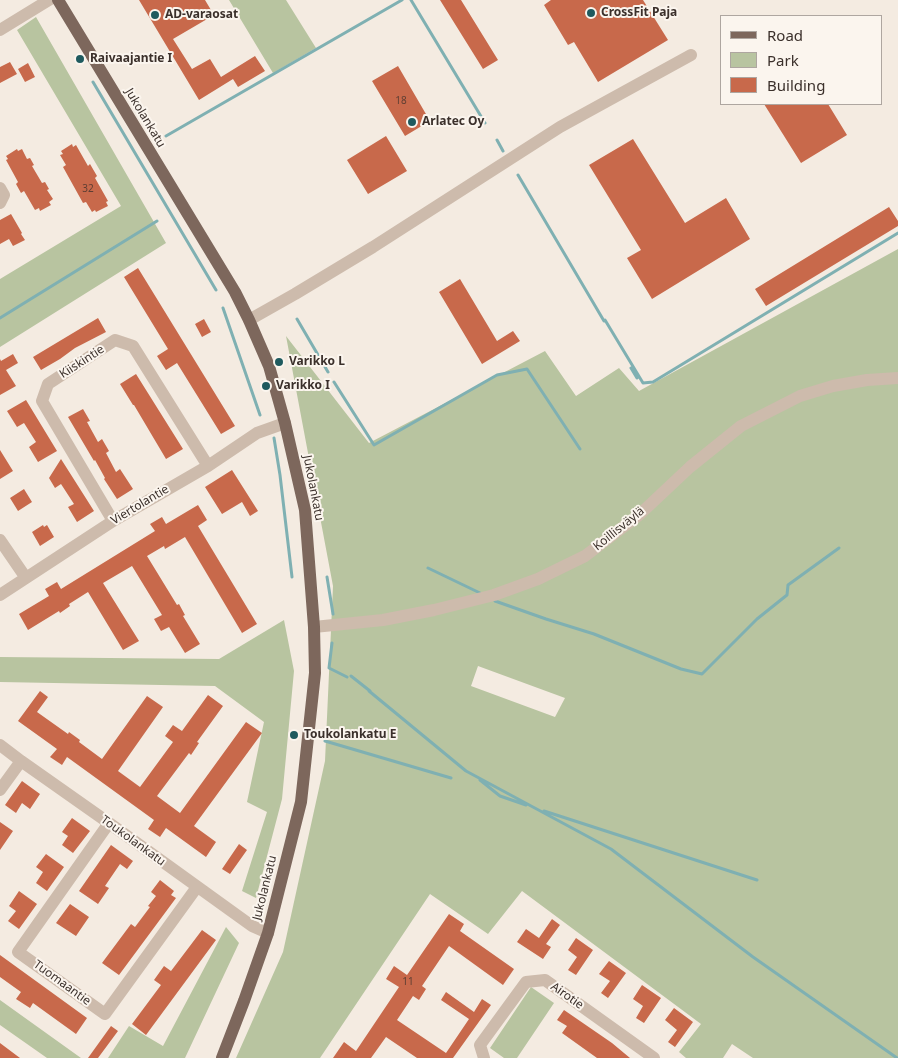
<!DOCTYPE html>
<html>
<head>
<meta charset="utf-8">
<style>
  body { margin:0 }
  #map { position:relative; width:898px; height:1058px; overflow:hidden; background:#f4ebe1; font-family:"Noto Sans",sans-serif }
  canvas { display:block }
  .legend { position:absolute; left:720px; top:15px; width:162px; height:90px; box-sizing:border-box; background:#fbf5ee; border:1px solid #aea6a0; margin:0; padding:6px 9px; list-style:none; font-size:15px; color:#3b302b }
  .legend li { display:flex; align-items:center; gap:10px; height:25px }
  .legend b { width:25px; border:1px solid #aea6a0 }
</style>
</head>
<body>
<div id="map">
<canvas width="898" height="1058"></canvas>
<ul class="legend">
<li><b style="height:6px;background:#7d675c"></b>Road</li>
<li><b style="height:14px;background:#b8c4a0"></b>Park</li>
<li><b style="height:14px;background:#c8694b"></b>Building</li>
</ul>
</div>
<script>
const c = document.querySelector('canvas').getContext('2d');
c.lineJoin = 'round';
function fillPath(path, color) { c.fillStyle = color; c.fill(path, 'evenodd'); }
const toPath = rows => new Path2D(rows.map(r => 'M' + r).join(''));
function stroke(path, color, width, dash) { c.strokeStyle = color; c.lineWidth = width; c.lineCap = dash ? 'butt' : 'round'; c.setLineDash(dash || []); c.stroke(path); }
function label(font, color, halo, rows, align = 'center') {
  c.font = font + ' "Noto Sans",sans-serif'; c.lineWidth = 4; c.setLineDash([]); c.textBaseline = 'middle'; c.strokeStyle = halo; c.fillStyle = color; for (const [text, x, y, turn = 0] of rows) {
    c.save(); c.translate(x, y); c.rotate((+turn || 0) * Math.PI / 180); c.textAlign = isNaN(turn) ? turn : align; if (halo) c.strokeText(text, 0, 0); c.fillText(text, 0, 0); c.restore();
  }
}
fillPath(toPath([
  [229,0,286,0,316,48,273,73],
  [36,17,166,243,0,347,0,279,121,206,17,30],
  [898,249,898,1058,753,1058,732,1044,723,1058,686,1058,679,1052,701,1024,522,891,488,934,430,894,320,1058,236,1058,283,952,325,761,333,586,286,336,369,443,545,351,576,396,619,368,639,391],
  [478,666,565,698,555,717,471,686],
  [284,620,294,671,282,799,256,898,242,891,267,812,247,802,264,722,215,686,0,682,0,657,219,659],
  [226,927,239,943,185,1058,108,1058,129,1026,163,1046],
  [531,987,554,1003,517,1058,504,1058,490,1048],
  [0,1000,81,1058,47,1058,0,1025]
]), '#b8c4a0');
stroke(toPath([
  [411,0,485,123],
  [93,82,216,290],
  [166,136,402,0],
  [497,140,503,151],
  [518,175,604,321],
  [223,308,260,415],
  [0,318,157,221],
  [297,319,328,372],
  [605,320,643,383,653,382,898,233],
  [631,368,637,378],
  [334,382,374,445,497,375,527,369,580,449],
  [274,438,280,475,292,577],
  [428,568,480,593],
  [327,577,333,614],
  [495,601,546,619,594,634,681,669,702,674,757,619,787,595,788,585,839,548],
  [332,643,329,668,347,677],
  [351,676,370,691],
  [369,691,466,771,611,849,753,957,897,1058],
  [325,741,451,778],
  [480,780,500,796,526,805],
  [544,811,757,880]
]), '#7fb0b2', 3);
fillPath(toPath([
  [139,0,205,0,214,15,173,39,192,69,210,59,221,77,255,56,265,71,238,87,233,79,199,100],
  [440,0,461,0,498,60,483,69],
  [551,0,643,0,668,40,598,82,574,42,568,45,544,5],
  [10,62,17,74,0,83,0,67],
  [28,63,35,77,25,82,18,69],
  [398,66,430,121,405,136,372,81],
  [764,104,828,104,847,135,801,163],
  [386,136,407,171,368,194,347,160],
  [633,139,685,223,726,198,750,239,652,299,627,258,641,250,589,165],
  [72,144,73,147,76,145,88,166,90,164,97,176,95,178,108,201,106,202,108,206,96,212,95,210,92,212,86,202,83,203,63,167,66,165,60,155,63,154,61,151],
  [17,149,18,151,22,149,27,159,30,158,34,165,32,166,42,183,45,182,49,189,47,190,53,199,49,202,51,205,40,211,39,208,35,210,24,191,21,193,16,184,18,182,6,160,8,159,6,156],
  [889,207,898,221,898,226,766,306,755,289],
  [11,214,22,233,21,234,25,240,13,246,9,239,0,244,0,220],
  [138,268,235,426,221,434,177,363,166,370,157,356,168,349,124,277],
  [460,279,497,341,513,331,520,341,482,364,439,292],
  [98,318,106,332,75,348,60,359,41,370,33,357],
  [204,319,211,332,202,337,195,324],
  [13,354,18,363,6,370,16,386,0,395,0,359,1,361],
  [136,374,183,449,166,459,134,405,133,405,120,384],
  [26,400,57,451,38,462,29,447,36,442,24,423,17,427,7,411],
  [83,409,90,421,87,422,98,442,102,439,109,451,106,453,116,472,120,469,133,489,117,499,104,479,105,478,95,460,94,461,68,417],
  [0,450,13,471,0,479],
  [61,459,94,511,77,522,68,507,74,504,61,484,55,488,49,478],
  [232,470,258,511,250,516,242,502,222,514,205,487],
  [24,489,32,502,18,511,10,498],
  [198,505,207,520,198,526,257,624,242,633,185,537,165,549,164,546,147,556,177,605,179,604,185,615,183,616,200,644,185,653,169,627,161,631,154,619,162,615,132,566,103,583,139,641,123,650,88,592,69,604,70,606,60,613,59,611,28,630,19,614,49,596,45,589,57,582,61,589,155,531,150,524,162,517,166,524],
  [43,525,44,527,47,525,54,537,40,546,32,532],
  [40,691,48,697,37,712,68,734,69,732,80,740,79,742,102,759,147,696,163,707,118,771,140,787,173,742,165,736,173,725,182,731,208,695,223,706,197,742,199,743,191,755,189,753,157,796,180,813,246,722,262,733,194,826,216,842,206,857,166,828,160,837,148,829,154,820,67,757,62,765,50,757,57,749,18,721],
  [22,781,40,794,30,809,22,803,16,813,5,805],
  [72,818,90,831,73,853,62,845,68,836,62,832],
  [0,822,13,831,0,850],
  [239,844,247,850,230,874,222,869],
  [111,845,133,861,127,869,120,864,105,886,109,888,98,904,79,891],
  [46,854,64,867,47,891,36,883,43,872,36,867],
  [160,880,174,891,171,895,176,898,119,975,102,963,131,924,135,927,150,907,148,906,156,896,151,892],
  [19,891,37,904,19,929,8,921,16,911,9,906],
  [70,904,89,917,76,936,56,923],
  [449,914,464,924,460,931,514,969,503,985,449,946,422,986,426,989,419,1000,413,996,397,1020,446,1053,469,1019,441,1000,446,992,474,1012,482,999,491,1005,453,1058,417,1058,386,1037,371,1058,333,1058,344,1042,356,1051,399,987,386,979,394,966,407,975],
  [552,919,560,925,546,944,551,947,543,959,517,942,526,929,539,938],
  [202,930,216,940,146,1035,132,1024,161,985,154,980,164,966,171,971],
  [576,938,593,950,576,975,568,970,577,957,568,950],
  [0,955,87,1018,76,1034,33,1003,30,1008,16,999,21,992,0,977],
  [609,961,626,973,608,998,601,993,610,981,599,974],
  [642,985,661,998,644,1023,636,1018,643,1006,633,999],
  [674,1008,693,1022,675,1047,668,1042,677,1030,665,1020],
  [564,1010,612,1043,630,1058,597,1058,562,1033,567,1026,557,1020],
  [111,1026,118,1031,98,1058,88,1058],
  [0,1043,20,1058,0,1058]
]), '#c8694b');
stroke(toPath([
  [0,30,49,0],
  [0,188,4,195,0,203],
  [249,320,295,294,373,247,560,127,691,55],
  [113,521,42,401,48,384,115,340,133,346,208,466],
  [0,540,26,578],
  [0,595,113,521,208,466,257,433,285,423],
  [314,627,383,620,434,610,494,595,538,579,585,556,639,515,690,467,741,426,800,396,833,386,867,380,898,378],
  [0,745,21,761,109,823,252,926,268,933],
  [0,790,21,761],
  [109,823,18,952,105,1014,197,887],
  [484,1058,480,1045,526,982,545,980,654,1058]
]), '#cdbbac', 12);
stroke(toPath([
  [58,0,235,292,249,320,269,366,285,423,305,510,314,627,315,673,301,802,268,933,244,1001,222,1058]
]), '#7d675c', 12);
for (const [x, y, r, color] of [
  [591,13,5,"#1f5a5e"],
  [155,15,5,"#1f5a5e"],
  [80,59,5,"#1f5a5e"],
  [412,122,5,"#1f5a5e"],
  [279,362,5,"#1f5a5e"],
  [266,386,5,"#1f5a5e"],
  [294,735,5,"#1f5a5e"]
]) { const dot = new Path2D(); dot.arc(x, y, r, 0, 2 * Math.PI); c.fillStyle = color; c.fill(dot); stroke(dot, '#fbf5ee', 2); }
label('10px', '#5e3e33', null, [
  ["18",401,101],
  ["32",88,189],
  ["11",408,982]
]);
label('bold 12px', '#3b302b', '#fbf5ee', [
  ["CrossFit Paja",601,13],
  ["AD-varaosat",165,15],
  ["Raivaajantie I",90,59],
  ["Arlatec Oy",422,122],
  ["Varikko L",289,362],
  ["Varikko I",276,386],
  ["Toukolankatu E",304,735]
], 'left');
label('12px', '#3b302b', '#fbf5ee', [
  ["Jukolankatu",145,118,59],
  ["Kiiskintie",82,362,-33],
  ["Jukolankatu",313,488,79],
  ["Viertolantie",140,505,-31],
  ["Koillisväylä",619,529,-39],
  ["Toukolankatu",133,841,36],
  ["Jukolankatu",265,888,-76],
  ["Tuomaantie",62,983,36],
  ["Airotie",567,996,35]
]);
</script>
</body>
</html>
